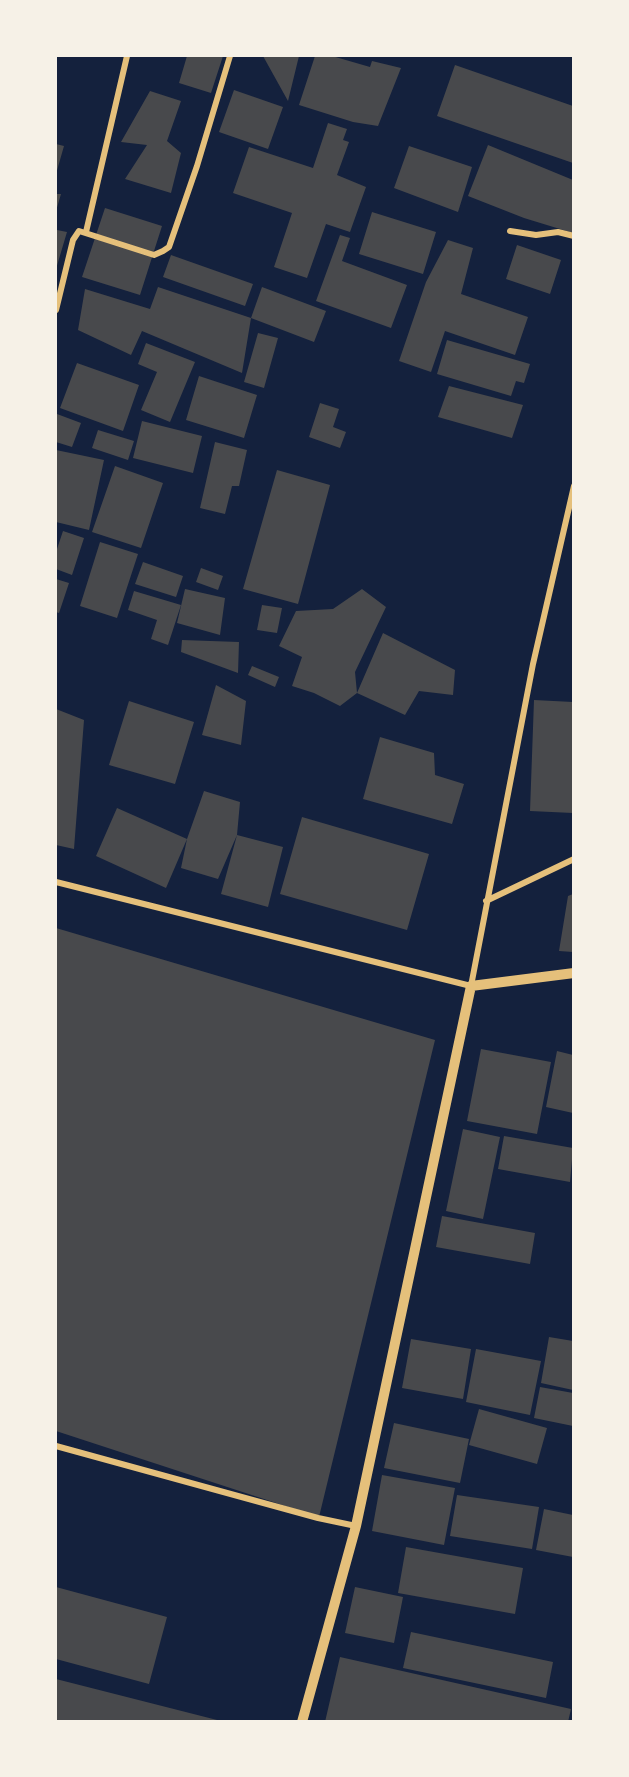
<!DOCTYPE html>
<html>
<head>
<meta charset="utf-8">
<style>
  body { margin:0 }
  #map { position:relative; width:629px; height:1777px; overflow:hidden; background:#14213d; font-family:"DM Sans",sans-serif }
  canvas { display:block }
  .frame { position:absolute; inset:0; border:57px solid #f6f1e7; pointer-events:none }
</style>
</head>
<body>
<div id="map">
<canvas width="629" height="1777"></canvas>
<div class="frame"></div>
</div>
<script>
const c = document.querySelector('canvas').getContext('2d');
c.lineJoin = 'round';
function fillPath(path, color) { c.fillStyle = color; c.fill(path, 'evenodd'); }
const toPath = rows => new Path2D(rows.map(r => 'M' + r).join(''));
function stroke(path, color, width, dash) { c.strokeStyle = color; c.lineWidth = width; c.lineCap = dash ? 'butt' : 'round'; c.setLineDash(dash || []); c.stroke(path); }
fillPath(toPath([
  [187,56,223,56,211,93,179,83],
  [263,56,299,56,288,101],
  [315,56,332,56,370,67,372,61,401,68,378,126,353,122,299,105],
  [455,65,573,106,573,163,437,116],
  [234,90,283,107,268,149,219,132],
  [150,91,181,101,167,141,181,153,171,193,125,179,147,145,121,142],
  [328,123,347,129,343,140,349,142,337,175,366,187,350,232,326,224,307,278,274,267,292,213,233,193,249,147,313,168],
  [56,144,64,146,56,174],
  [488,145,573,180,573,233,524,218,468,196],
  [409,146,472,167,458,212,394,188],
  [56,194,61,194,56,211],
  [105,208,162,226,140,295,82,277],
  [372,212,436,232,423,274,359,254],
  [57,230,67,232,56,269,56,236],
  [340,235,350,238,342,261,407,285,391,328,316,301],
  [448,240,473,248,461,294,528,317,515,355,445,331,431,372,399,361,426,282],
  [517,245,561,260,550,294,506,279],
  [171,255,253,284,245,306,163,277],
  [158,287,251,318,242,373,142,331,131,355,78,330,85,289,150,309],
  [262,287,326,311,314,342,251,318],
  [258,333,278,338,264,388,244,382],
  [447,340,530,364,524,383,516,381,511,396,437,374],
  [146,343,195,362,170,422,141,410,157,372,138,364],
  [77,363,139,385,123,431,60,408],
  [199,376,257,395,244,438,186,420],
  [449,386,523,405,512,438,438,417],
  [320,403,339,409,333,427,346,432,340,448,309,437],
  [57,414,81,423,72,447,56,442],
  [142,421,202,436,193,473,133,458],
  [98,430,134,441,128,460,92,448],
  [215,442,247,450,239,486,232,486,225,514,200,508],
  [56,450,104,460,89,530,56,522],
  [115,466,163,483,141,548,92,532],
  [277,470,330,485,298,604,243,589],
  [63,531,84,538,72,575,56,569,56,552],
  [100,542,138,554,117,618,80,606],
  [143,562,183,576,176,597,135,584],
  [201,568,223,576,218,590,196,582],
  [56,579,69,583,59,613,56,612],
  [185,589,225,598,220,635,177,623],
  [362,589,386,607,355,672,357,693,340,706,314,693,292,686,302,657,279,646,296,611,333,609],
  [134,591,181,605,168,645,151,639,157,620,128,610],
  [262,605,282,608,277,633,257,630],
  [383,633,455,670,453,695,419,691,405,715,357,693],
  [182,640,239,642,238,673,181,652],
  [252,666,279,677,275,687,248,675],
  [216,685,246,701,241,745,202,735],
  [534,700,573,702,573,813,530,811],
  [129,701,194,722,175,784,109,765],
  [56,709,84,720,74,849,56,845],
  [380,737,434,753,435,775,464,784,452,824,363,799],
  [204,791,240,802,237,835,218,879,181,868,187,839],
  [117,808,187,839,166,888,96,856],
  [302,817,429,854,407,930,280,894],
  [237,835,283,847,268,907,221,894],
  [573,894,573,952,559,951,568,896],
  [56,928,435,1040,319,1517,56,1431],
  [481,1049,551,1062,537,1134,467,1121],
  [557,1051,573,1055,573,1113,546,1107],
  [463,1129,500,1137,483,1219,446,1211],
  [504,1136,573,1148,570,1182,498,1169],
  [442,1216,535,1233,530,1264,436,1247],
  [549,1337,573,1341,573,1390,541,1383],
  [411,1339,471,1349,463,1399,402,1388],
  [476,1349,541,1361,530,1415,466,1402],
  [540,1387,573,1393,573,1426,534,1418],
  [479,1409,547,1428,537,1464,469,1445],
  [394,1423,469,1439,460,1483,384,1468],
  [382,1475,455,1488,444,1545,372,1531],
  [457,1495,539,1507,532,1549,450,1536],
  [544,1509,573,1515,573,1557,536,1550],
  [406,1547,523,1568,515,1614,398,1593],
  [56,1587,167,1617,149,1684,56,1659],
  [355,1587,403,1597,394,1643,345,1633],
  [411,1632,553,1662,546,1698,403,1668],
  [340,1657,571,1709,568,1722,325,1722],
  [56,1679,221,1721,221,1722,56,1722]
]), '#48494c');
stroke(toPath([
  [510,231,536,235,558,232,574,236],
  [86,232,127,56],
  [56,310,73,240,79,231,154,255,163,251,169,247,197,166,230,56],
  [56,882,471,986,533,664,574,486],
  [486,901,574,859],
  [56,1446,318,1518,356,1526]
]), '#e5c07b', 6);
stroke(toPath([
  [302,1722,356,1526,471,986,574,973]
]), '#e5c07b', 10);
</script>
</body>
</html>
